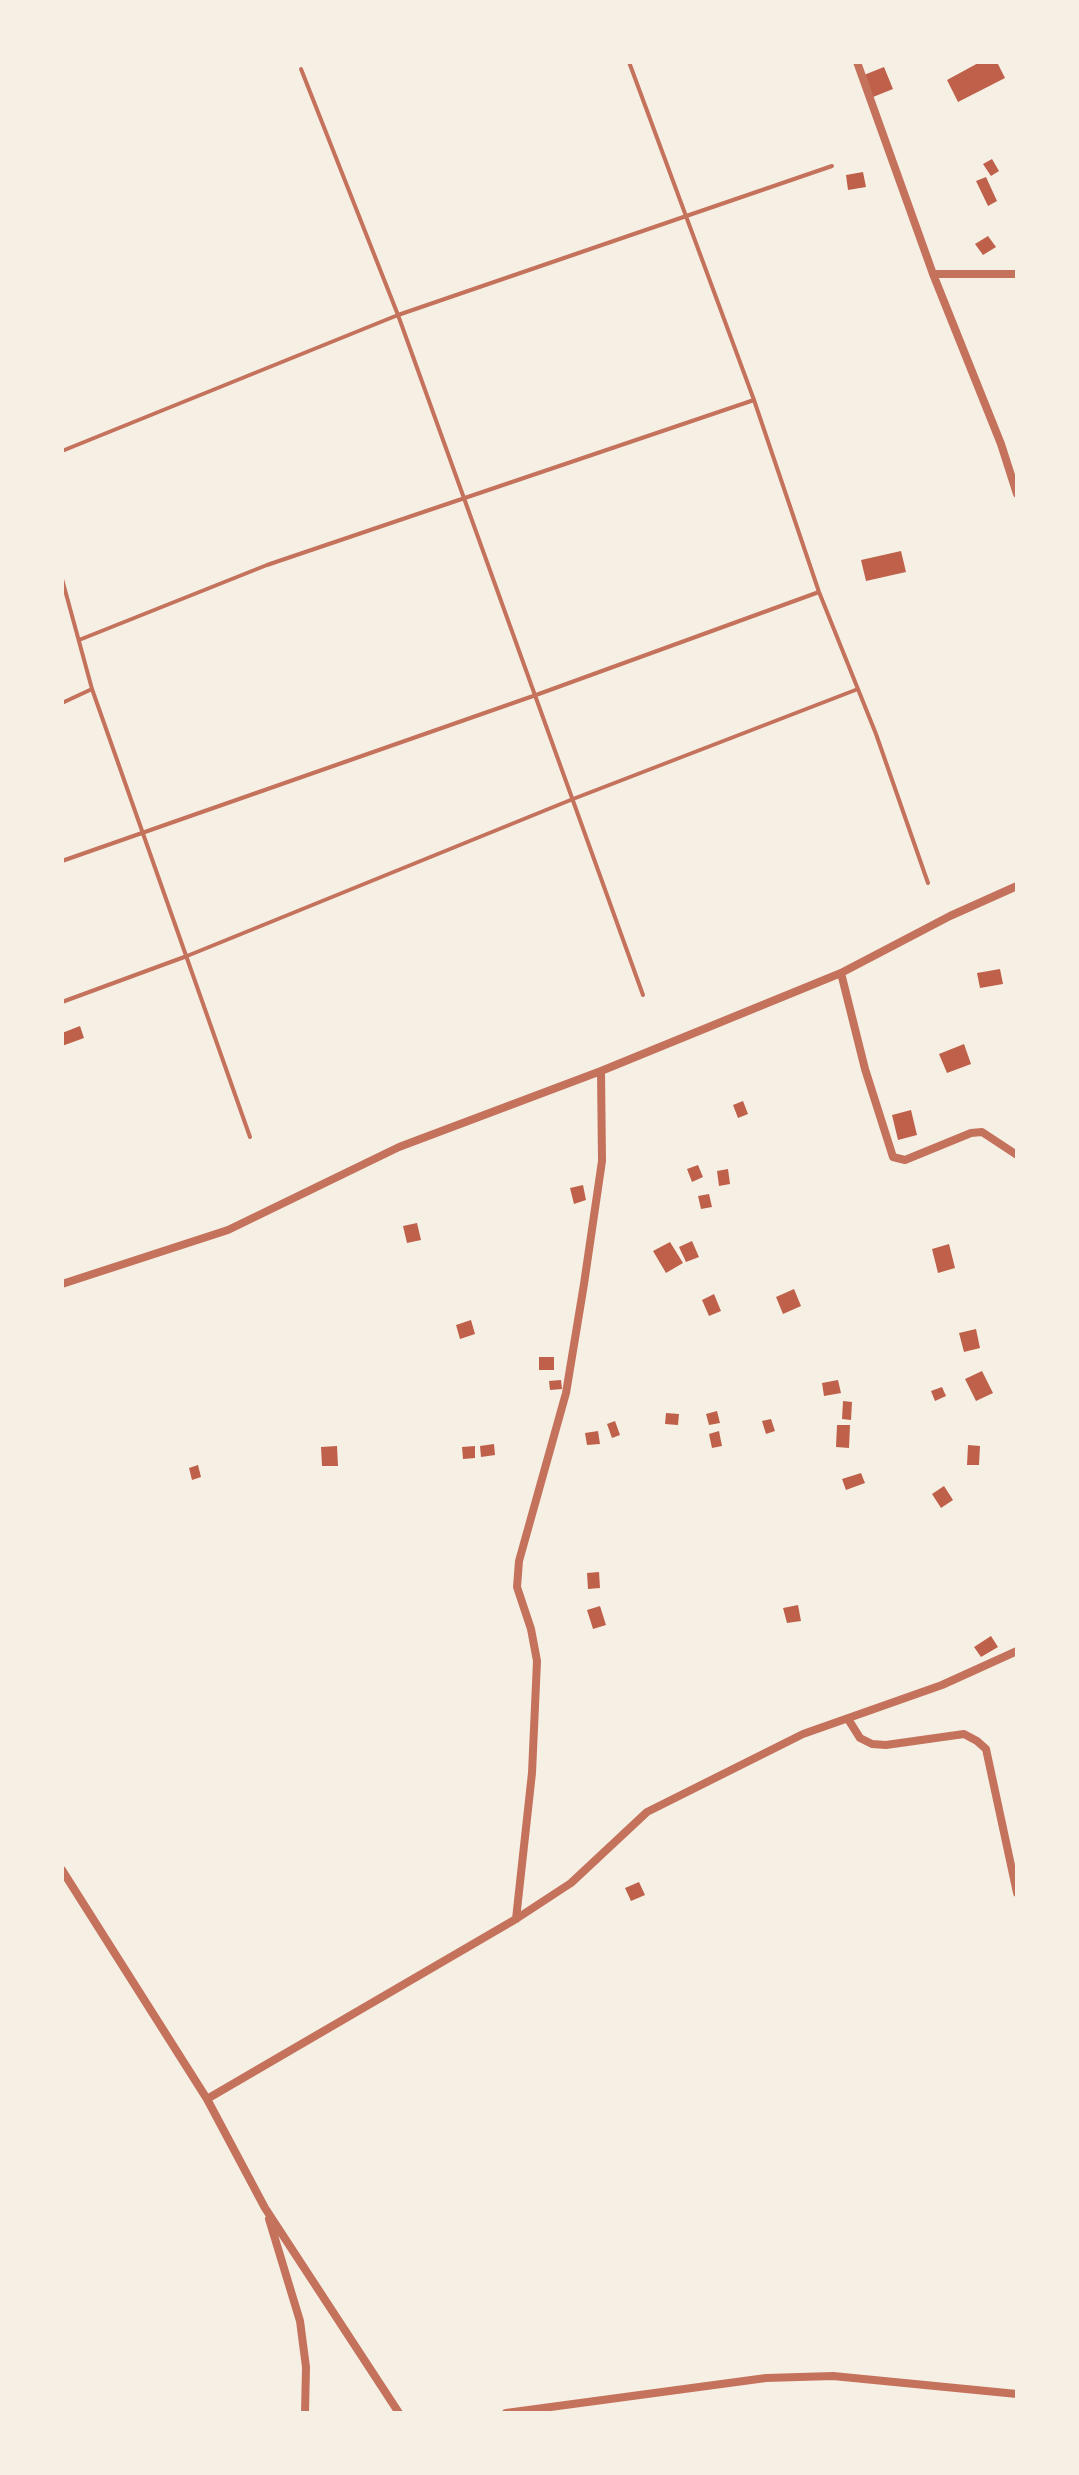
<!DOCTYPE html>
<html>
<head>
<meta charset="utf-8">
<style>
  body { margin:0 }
  #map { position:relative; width:1079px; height:2475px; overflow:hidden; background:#f6efe4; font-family:"Fira Sans Condensed",sans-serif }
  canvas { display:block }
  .frame { position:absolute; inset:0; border:64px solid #f6efe4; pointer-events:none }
</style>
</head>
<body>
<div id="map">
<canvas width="1079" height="2475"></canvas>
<div class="frame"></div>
</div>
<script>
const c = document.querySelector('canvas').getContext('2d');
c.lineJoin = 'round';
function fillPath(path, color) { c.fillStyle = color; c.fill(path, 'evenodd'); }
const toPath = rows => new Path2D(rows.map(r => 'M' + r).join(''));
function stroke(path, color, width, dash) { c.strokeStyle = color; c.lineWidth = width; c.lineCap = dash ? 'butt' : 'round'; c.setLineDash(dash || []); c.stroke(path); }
fillPath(toPath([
  [980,62,997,62,1005,78,958,102,947,80],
  [884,67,893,89,873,97,864,75],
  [992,159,999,171,991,176,983,164],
  [863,172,866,187,848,190,846,175],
  [986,177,997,201,988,206,976,181],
  [988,236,996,247,983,255,975,244],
  [901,551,906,572,866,581,861,560],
  [1000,969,1003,984,980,988,977,973],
  [80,1026,84,1038,62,1046,62,1033],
  [964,1044,971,1064,947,1073,939,1054],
  [743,1101,748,1114,738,1118,733,1105],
  [911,1110,917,1135,898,1140,892,1115],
  [698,1165,703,1177,692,1182,687,1169],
  [728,1169,730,1184,719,1186,717,1171],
  [583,1185,586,1200,574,1204,570,1188],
  [709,1194,712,1207,701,1209,698,1196],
  [417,1223,421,1240,407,1243,403,1226],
  [692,1241,699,1257,686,1262,679,1247],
  [670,1242,683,1263,666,1273,653,1251],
  [949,1244,955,1268,938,1273,932,1249],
  [794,1289,801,1306,783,1314,776,1297],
  [714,1294,721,1311,709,1316,702,1300],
  [471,1320,475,1334,460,1339,456,1325],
  [976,1329,980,1348,964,1352,959,1333],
  [539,1357,554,1357,554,1370,539,1370],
  [982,1371,993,1393,976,1401,965,1379],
  [561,1380,562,1389,550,1390,549,1381],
  [838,1380,841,1393,824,1396,822,1383],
  [942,1387,946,1396,935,1401,931,1391],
  [843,1401,852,1402,851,1420,842,1419],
  [717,1411,720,1423,709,1425,706,1414],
  [666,1413,679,1414,678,1425,665,1424],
  [771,1419,775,1431,766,1434,762,1421],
  [615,1421,620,1435,612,1438,607,1424],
  [837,1425,850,1425,849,1448,836,1447],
  [598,1431,600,1444,587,1445,585,1433],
  [719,1431,722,1446,712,1448,709,1434],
  [494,1444,495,1455,481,1457,480,1446],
  [968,1445,980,1446,979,1465,967,1465],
  [337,1446,338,1466,322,1466,321,1447],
  [475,1446,475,1458,463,1459,462,1447],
  [198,1465,201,1477,192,1480,189,1468],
  [861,1473,865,1483,846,1490,842,1479],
  [944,1486,953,1500,941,1508,932,1494],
  [599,1572,600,1588,588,1589,587,1573],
  [798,1605,801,1621,787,1623,783,1608],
  [600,1606,606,1625,593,1629,587,1610],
  [991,1636,998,1647,981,1657,974,1647],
  [639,1882,645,1895,631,1901,625,1888]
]), '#bf614a');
stroke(toPath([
  [629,62,754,400,819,592,876,734,928,883],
  [301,69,398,315,643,995],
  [62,451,398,315,832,166],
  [62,579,92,689,250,1137],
  [79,640,267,565,754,400],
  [62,703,92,689],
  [62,861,536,695,819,592],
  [62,1002,187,956,573,799,858,689]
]), '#c5725c', 4);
stroke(toPath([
  [857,62,933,274,1001,444,1017,494],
  [933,274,1017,274],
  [841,973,865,1069,893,1157,905,1160,971,1133,982,1132,1017,1155],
  [62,1284,228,1230,399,1147,601,1071,841,973,950,916,1017,886],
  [848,1719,860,1738,872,1744,886,1745,964,1734,977,1741,986,1749,1017,1893],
  [62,1870,207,2099,265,2208,399,2413],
  [516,1919,532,1773,537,1661,531,1629,517,1587,519,1561,566,1393,584,1284,602,1161,601,1071],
  [207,2099,516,1919,571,1883,647,1812,803,1734,942,1685,1017,1651],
  [269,2219,300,2321,306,2367,305,2413],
  [506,2413,766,2378,833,2376,1017,2394]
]), '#c5725c', 8);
</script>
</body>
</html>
